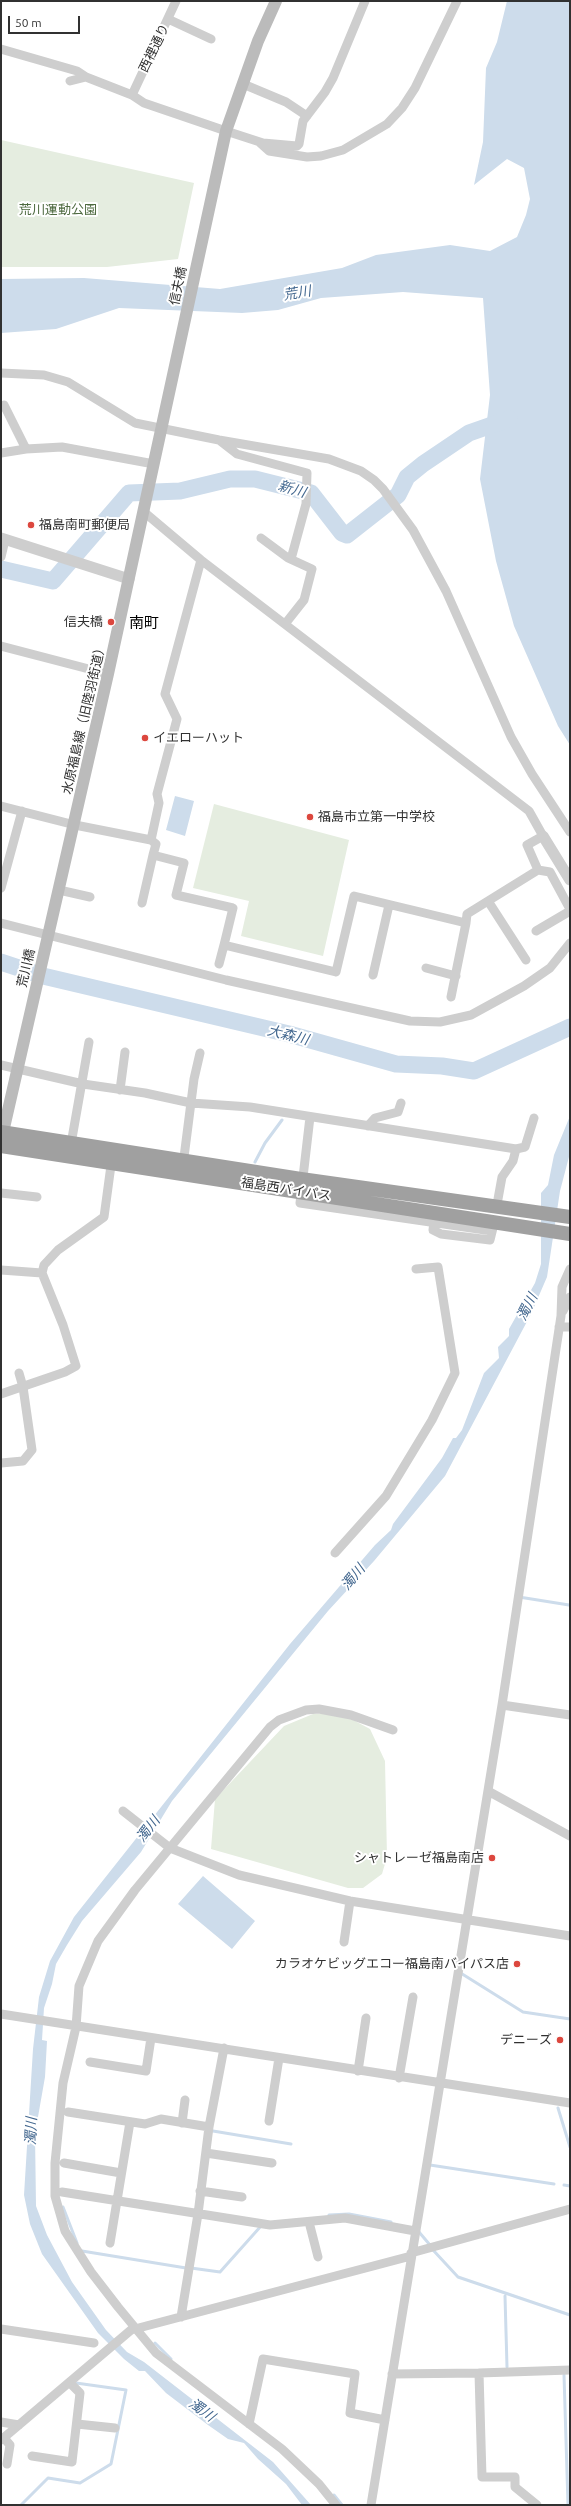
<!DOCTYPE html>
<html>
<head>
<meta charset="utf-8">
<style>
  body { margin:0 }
  #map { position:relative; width:571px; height:2506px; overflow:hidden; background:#fff; font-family:Ubuntu,sans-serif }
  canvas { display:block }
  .frame { position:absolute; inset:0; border:2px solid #313131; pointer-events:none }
  .scale { position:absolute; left:8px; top:16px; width:72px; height:18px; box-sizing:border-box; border:2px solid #313131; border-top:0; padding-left:5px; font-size:12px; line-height:14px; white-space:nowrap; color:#313131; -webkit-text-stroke:3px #fff; paint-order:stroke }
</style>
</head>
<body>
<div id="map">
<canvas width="571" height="2506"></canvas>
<div class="frame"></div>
<div class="scale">50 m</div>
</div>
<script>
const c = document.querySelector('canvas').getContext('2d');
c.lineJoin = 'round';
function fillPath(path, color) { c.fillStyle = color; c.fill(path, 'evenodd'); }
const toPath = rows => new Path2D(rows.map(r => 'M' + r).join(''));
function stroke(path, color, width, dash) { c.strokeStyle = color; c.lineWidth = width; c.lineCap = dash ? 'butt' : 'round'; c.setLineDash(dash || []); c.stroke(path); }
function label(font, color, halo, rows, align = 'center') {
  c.font = font + ' Ubuntu,"Noto Sans JP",sans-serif'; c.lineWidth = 4; c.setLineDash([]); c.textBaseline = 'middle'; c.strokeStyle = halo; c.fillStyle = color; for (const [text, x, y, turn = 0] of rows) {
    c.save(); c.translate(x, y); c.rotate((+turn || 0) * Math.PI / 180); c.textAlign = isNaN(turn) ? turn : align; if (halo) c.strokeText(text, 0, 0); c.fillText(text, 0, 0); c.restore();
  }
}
fillPath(toPath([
  [1,140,194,183,178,259,107,267,1,267],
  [214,804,349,840,323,956,241,936,249,901,193,888],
  [329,1713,344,1715,370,1729,385,1761,387,1857,382,1874,363,1888,348,1888,211,1849,215,1799,284,1726,313,1714]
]), '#e5ede0');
fillPath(toPath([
  [507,1,570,1,570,745,558,726,514,626,496,561,480,479,490,395,483,298,403,292,321,298,278,310,242,313,119,308,56,329,1,333,1,279,84,278,220,289,342,268,376,255,450,245,490,251,517,237,526,215,530,199,524,168,507,159,474,185,483,142,486,68,497,42],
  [175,796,194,801,185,836,166,830],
  [570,1116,570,1153,560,1191,547,1277,531,1314,445,1476,374,1561,328,1611,172,1801,141,1852,82,1921,67,1945,56,1964,52,1984,44,2008,42,2040,47,2041,45,2077,35,2134,36,2206,47,2235,72,2282,106,2330,127,2352,144,2362,273,2462,311,2505,302,2505,286,2484,258,2459,244,2443,228,2439,208,2425,166,2393,145,2371,139,2371,124,2359,98,2333,42,2254,30,2224,24,2195,33,2049,39,1997,50,1961,74,1917,290,1644,375,1545,391,1530,393,1524,442,1458,453,1438,456,1438,462,1430,484,1373,499,1358,498,1347,509,1336,509,1329,535,1283,541,1264,541,1193,548,1185,554,1155],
  [203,1876,255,1921,232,1949,178,1904]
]), '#cddceb');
stroke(toPath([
  [255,1162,265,1143,282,1120],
  [519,1597,569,1605],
  [459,1972,523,2012,570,2019],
  [558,2108,570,2147],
  [213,2131,291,2144],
  [430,2165,554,2184],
  [564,2185,570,2186],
  [63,2207,77,2243],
  [329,2215,349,2214,391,2222],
  [419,2232,430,2245],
  [433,2250,458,2277,570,2315],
  [82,2251,186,2268],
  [191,2268,220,2272,261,2226],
  [505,2296,507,2367],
  [155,2343,171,2359],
  [564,2375,568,2505],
  [334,2495,342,2505],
  [21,2505,48,2478,80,2483,111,2464,126,2390,76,2383]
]), '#cddceb', 3);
stroke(toPath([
  [1,569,53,581,129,493,180,491,230,479,255,479,311,493,342,533,347,535,398,495,407,477,423,464,469,433,509,419],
  [1,962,43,976,289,1034,396,1064,442,1066,474,1071,570,1027]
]), '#cddceb', 17);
stroke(toPath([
  [168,19,211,39],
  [1,49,77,71,86,77,132,95,144,103,226,131,263,143,297,146,299,144,303,121,325,92,333,78,365,1],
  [70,81,86,77],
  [243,84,286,102,307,116],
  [132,95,176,1],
  [259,142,269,151,307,157,321,156,343,150,387,124,402,108,415,88,457,1],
  [1,373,44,375,68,382,135,423,219,440,329,459,361,471,374,480,383,489,413,530,446,591,511,737,532,774,570,832],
  [4,405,26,449],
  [219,440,237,454,307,473,306,504,291,559],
  [1,453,26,449,62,447,154,464],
  [144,512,201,560,529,811,543,836,527,845,538,870,467,914,466,923,354,896,336,972,224,945,233,908,176,895,184,863,153,855,156,844,151,840],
  [261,538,288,558,312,569,304,600,285,624],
  [1,557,5,540],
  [1,646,108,674],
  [1,806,75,825,151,840,159,803,157,794,177,719,165,694,201,560],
  [538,870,550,872,570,909],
  [1,888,22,811],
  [59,890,90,897],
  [488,901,526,960],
  [142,903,153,855],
  [1,923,226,980,410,1021,440,1022,471,1015,524,986,550,968,570,943],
  [536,931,570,911],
  [219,964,224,945],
  [426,968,456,976],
  [373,975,389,905],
  [451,997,466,923],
  [1,1065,83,1084,145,1093,191,1103,250,1107,516,1149,513,1161,502,1177,498,1199],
  [120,1090,125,1052],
  [310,1117,300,1203,492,1231],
  [368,1126,375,1118,398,1112,401,1103],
  [71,1144,89,1042],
  [516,1149,525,1147,534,1118],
  [183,1165,194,1079,200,1053],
  [1,1193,37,1197],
  [434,1221,433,1230,441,1234,490,1240,493,1228],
  [1,1270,42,1273],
  [563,1311,570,1297],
  [559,1327,570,1327],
  [1,1394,65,1372,76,1366,63,1325,42,1273,44,1265,58,1250,104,1217,112,1158],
  [1,1463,23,1461,32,1450,23,1387,19,1373],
  [335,1553,386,1496,432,1420,455,1373,438,1267,416,1269],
  [502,1705,570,1715],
  [488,1791,570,1836],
  [123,1811,170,1848,239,1875,350,1901,570,1936],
  [344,1942,350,1901],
  [1,2014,570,2103],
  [90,2062,146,2071,151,2038],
  [358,2071,366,2018],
  [399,2078,413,1997],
  [68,2112,145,2124,161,2119,209,2127],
  [269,2121,279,2058],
  [182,2123,185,2100],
  [206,2153,272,2163],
  [64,2163,121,2173],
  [200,2191,242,2197],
  [62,2192,270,2225,345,2218,415,2231],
  [309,2222,318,2257],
  [110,2243,130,2122],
  [411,2253,570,2209],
  [181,2317,198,2214,209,2127,224,2048],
  [1,2329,94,2343],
  [479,2373,570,2370],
  [392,2374,479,2373,482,2477,515,2477,515,2487,537,2505],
  [1,2422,19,2425],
  [77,2424,115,2428],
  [249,2424,263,2359,355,2374,350,2413,385,2420],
  [4,2438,10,2445,7,2464],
  [1,2440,131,2330,411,2256],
  [32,2456,72,2462,80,2393,70,2383],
  [336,2505,319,2484,282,2449,156,2353,118,2307,91,2272,65,2231,55,2196,55,2163,63,2083,76,2027,79,1986,98,1941,135,1890,270,1727,279,1720,306,1710,319,1709,351,1715,393,1730],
  [371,2505,502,1705,561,1316,562,1287,570,1269]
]), '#cecece', 9);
stroke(toPath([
  [1,538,129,579],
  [543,836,570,880]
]), '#cecece', 11);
stroke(toPath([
  [1,1141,108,674,226,131,258,41,276,1]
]), '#bbb', 12);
stroke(toPath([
  [1,1132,301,1179,570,1217],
  [1,1146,570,1234]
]), '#a0a0a0', 14);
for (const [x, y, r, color] of [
  [31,525,4,"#dc473e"],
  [111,622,4,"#dc473e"],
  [145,738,4,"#dc473e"],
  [310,817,4,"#dc473e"],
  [492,1858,4,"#dc473e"],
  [517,1964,4,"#dc473e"],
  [560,2040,4,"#dc473e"]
]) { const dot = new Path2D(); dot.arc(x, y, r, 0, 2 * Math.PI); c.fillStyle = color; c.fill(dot); stroke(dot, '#fff', 1.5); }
label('13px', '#313131', '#fff', [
  ["西裡通り",154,48,-64],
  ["信夫橋",178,286,-78],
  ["水原福島線（旧陸羽街道）",84,718,-77],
  ["荒川橋",26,968,-77],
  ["福島西バイパス",286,1189,9]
]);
label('13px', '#4e6a40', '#fff', [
  ["荒川運動公園",58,210]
]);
label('13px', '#313131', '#fff', [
  ["福島南町郵便局",39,525,"left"],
  ["信夫橋",103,622],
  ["イエローハット",153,738,"left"],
  ["福島市立第一中学校",318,817,"left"],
  ["シャトレーゼ福島南店",484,1858],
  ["カラオケビッグエコー福島南バイパス店",509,1964],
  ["デニーズ",552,2040]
], 'right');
label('italic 14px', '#42678f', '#fff', [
  ["荒川",297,293,-9],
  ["新川",292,489,16],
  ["大森川",288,1035,14],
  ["濁川",527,1307,-63],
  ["濁川",353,1577,-50],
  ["濁川",148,1829,-52],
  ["濁川",31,2131,-88],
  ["濁川",202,2410,36]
]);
label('15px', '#000', '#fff', [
  ["南町",144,623]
]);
</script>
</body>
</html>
